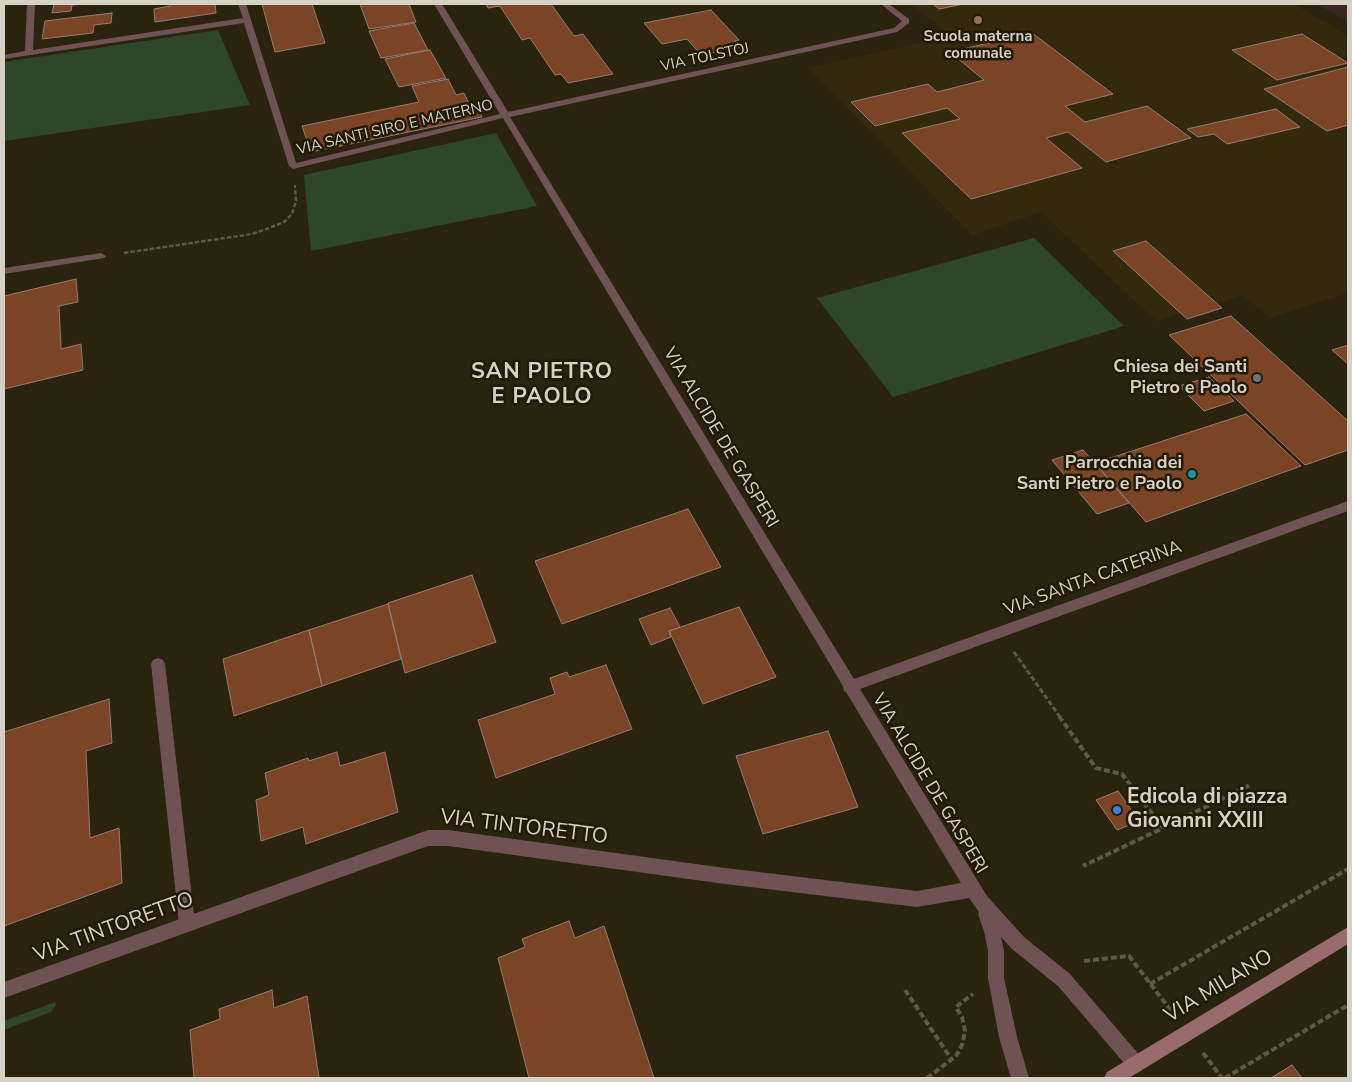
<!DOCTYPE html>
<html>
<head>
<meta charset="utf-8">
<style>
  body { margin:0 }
  #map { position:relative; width:1352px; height:1082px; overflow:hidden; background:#2a240f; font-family:"Nunito Sans",sans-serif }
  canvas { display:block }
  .frame { position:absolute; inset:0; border:5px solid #d5d1c5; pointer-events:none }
</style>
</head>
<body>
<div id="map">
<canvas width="1352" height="1082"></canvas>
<div class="frame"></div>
</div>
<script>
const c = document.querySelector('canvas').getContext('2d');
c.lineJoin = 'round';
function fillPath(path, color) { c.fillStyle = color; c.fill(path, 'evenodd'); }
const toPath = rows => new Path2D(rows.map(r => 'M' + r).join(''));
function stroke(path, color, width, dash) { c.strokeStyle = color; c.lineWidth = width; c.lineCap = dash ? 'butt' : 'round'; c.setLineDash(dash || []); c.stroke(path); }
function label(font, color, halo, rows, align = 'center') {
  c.font = font + ' "Nunito Sans",sans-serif'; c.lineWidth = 5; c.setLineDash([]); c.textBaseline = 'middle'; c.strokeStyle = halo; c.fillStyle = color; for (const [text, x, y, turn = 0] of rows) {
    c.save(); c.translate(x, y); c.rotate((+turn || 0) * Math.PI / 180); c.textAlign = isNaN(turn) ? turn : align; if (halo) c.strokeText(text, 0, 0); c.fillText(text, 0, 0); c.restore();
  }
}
fillPath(toPath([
  [1317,4,1348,4,1348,22]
]), '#392622');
fillPath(toPath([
  [911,4,1294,4,1348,36,1348,293,1270,318,1243,295,1156,321,1041,212,972,235,809,68,951,36]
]), '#332a0e');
fillPath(toPath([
  [218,30,250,105,4,141,4,62],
  [496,133,537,206,311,251,304,175],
  [1034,238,1124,326,893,397,817,298],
  [55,1002,56,1005,51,1012,4,1030,4,1021]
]), '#2d4728');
const building = toPath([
  [54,4,86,4,72,5,71,11,52,13,54,4],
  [170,4,215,4,216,13,155,22,154,9,170,6,170,4],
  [262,4,312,4,325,43,275,52,262,4],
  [360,4,409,4,416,22,369,29,360,4],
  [486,4,551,4,574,36,583,34,613,74,568,83,561,74,555,75,530,38,522,40,500,6,488,8,486,4],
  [933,4,964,4,939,9,933,4],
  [711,10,739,40,735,41,742,47,701,55,687,39,662,44,644,23,711,10],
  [112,13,111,23,94,25,93,33,42,39,45,21,112,13],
  [414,23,428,50,381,58,369,31,414,23],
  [1032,33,1113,94,1065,106,1085,122,1147,106,1191,138,1106,162,1068,132,1046,138,1082,168,971,199,902,133,960,119,947,108,875,126,851,102,928,84,937,92,984,80,950,52,1032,33],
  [1302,34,1348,63,1277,80,1232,50,1302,34],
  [430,50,446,78,399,87,385,59,430,50],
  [1348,67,1348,125,1327,131,1264,89,1348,67],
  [448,79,456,95,464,93,470,106,476,104,482,117,311,152,302,126,419,102,412,86,448,79],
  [1276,109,1300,127,1227,144,1214,134,1198,137,1187,129,1276,109],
  [1146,241,1222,308,1187,319,1113,251,1146,241],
  [76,279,78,302,59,306,61,349,81,344,83,370,4,389,4,296,76,279],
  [1231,316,1348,421,1348,450,1305,465,1169,335,1231,316],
  [1348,345,1348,364,1332,350,1348,345],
  [1209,377,1234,401,1204,411,1179,386,1209,377],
  [1246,414,1301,466,1146,522,1095,463,1246,414],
  [1083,450,1095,463,1129,503,1097,514,1052,460,1083,450],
  [688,509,721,567,562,624,535,561,688,509],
  [472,575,496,642,405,673,388,603,472,575],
  [388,604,401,659,322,686,309,630,388,604],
  [739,607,776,677,703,704,669,631,739,607],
  [670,608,680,627,669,631,671,637,651,645,639,619,670,608],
  [309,630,322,686,234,716,223,659,309,630],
  [606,665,632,729,496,778,478,720,555,694,550,678,567,672,569,677,606,665],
  [109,699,112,743,86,751,90,838,119,828,122,883,4,926,4,732,109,699],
  [828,731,858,807,763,834,736,756,828,731],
  [337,752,340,766,385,752,398,812,306,844,303,827,261,841,256,800,269,795,265,773,308,758,309,761,337,752],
  [1118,791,1139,821,1117,830,1096,800,1118,791],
  [569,921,575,938,604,926,654,1078,529,1078,498,958,525,947,522,939,569,921],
  [272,990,274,1008,307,996,319,1078,194,1078,190,1030,220,1019,219,1009,272,990],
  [1292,1065,1302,1078,1271,1078,1292,1065]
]);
fillPath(building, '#7b4426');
stroke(building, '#947c70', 1);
stroke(toPath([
  [295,185,295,189]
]), '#5e5846', 2, [3, 2]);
stroke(toPath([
  [124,253,252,234,269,228,284,222,292,214,296,201,295,188]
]), '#5e5846', 2.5, [4.5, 2]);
stroke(toPath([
  [1014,652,1060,717]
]), '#5e5846', 3, [5, 2.5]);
stroke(toPath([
  [1059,716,1096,768,1122,774,1163,828,1083,866],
  [1163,828,1250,785],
  [1084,961,1129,956,1172,1012],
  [1150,984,1348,869],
  [905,990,952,1060],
  [1203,1053,1222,1078],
  [927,1078,956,1056,962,1045,965,1031,962,1017,956,1007,973,994],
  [1225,1078,1348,1005]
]), '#5e5846', 4, [6, 3]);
fillPath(toPath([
  [158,658,163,660,165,664,195,924,193,930,187,932,181,930,179,924,151,664,153,660,158,658]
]), '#6f5254');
fillPath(toPath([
  [27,4,35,4,33,50,243,18,238,4,246,4,296,163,500,114,434,4,442,4,508,112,894,28,902,21,881,4,889,4,909,19,909,23,897,32,510,117,854,679,1348,501,1348,511,860,689,987,896,1024,937,1070,974,1142,1058,1145,1064,1142,1070,1136,1073,1130,1070,1058,986,1012,949,1001,937,1004,951,1004,978,1017,1037,1029,1078,1011,1078,999,1037,988,978,988,951,984,931,978,914,979,912,969,898,917,907,725,884,448,846,428,846,4,998,4,982,428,830,448,830,725,868,917,891,961,883,846,692,844,691,843,686,503,118,293,169,289,166,244,23,4,59,4,55,25,51,27,4],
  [101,253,106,256,104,258,4,274,4,268,101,253]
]), '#6f5254');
fillPath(toPath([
  [1348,927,1348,944,1129,1078,1104,1078,1107,1072,1348,927]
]), '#986b6f');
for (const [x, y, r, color] of [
  [978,20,5,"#8d6e63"],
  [1257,378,5,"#6b7280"],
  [1192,474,5,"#0f9aa8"],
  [1117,810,5,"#3f7fe0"]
]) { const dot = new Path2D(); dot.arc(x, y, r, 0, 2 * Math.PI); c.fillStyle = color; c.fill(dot); stroke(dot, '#201a06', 2); }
label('bold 15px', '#d5d1c5', '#201a06', [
  ["Scuola materna",978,37],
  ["comunale",978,54]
]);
label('15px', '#d5d1c5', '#201a06', [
  ["VIA TOLSTOJ",705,58,-12],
  ["VIA SANTI SIRO E MATERNO",395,128,-13]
]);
label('bold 18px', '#d5d1c5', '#201a06', [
  ["Chiesa dei Santi",1247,368],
  ["Pietro e Paolo",1247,389],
  ["Parrocchia dei",1182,464],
  ["Santi Pietro e Paolo",1182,485]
], 'right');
label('18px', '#d5d1c5', '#201a06', [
  ["VIA ALCIDE DE GASPERI",720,438,59],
  ["VIA SANTA CATERINA",1093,579,-20],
  ["VIA ALCIDE DE GASPERI",929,784,59]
]);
label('bold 21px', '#d5d1c5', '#201a06', [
  ["Edicola di piazza",1127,798],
  ["Giovanni XXIII",1127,822]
], 'left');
label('21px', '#d5d1c5', '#201a06', [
  ["VIA TINTORETTO",524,828,7],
  ["VIA TINTORETTO",114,928,-20],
  ["VIA MILANO",1219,987,-31]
]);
c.letterSpacing = '1px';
label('bold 22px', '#d5d1c5', '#201a06', [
  ["SAN PIETRO",542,373],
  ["E PAOLO",542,398]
]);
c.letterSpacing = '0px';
</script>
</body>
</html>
